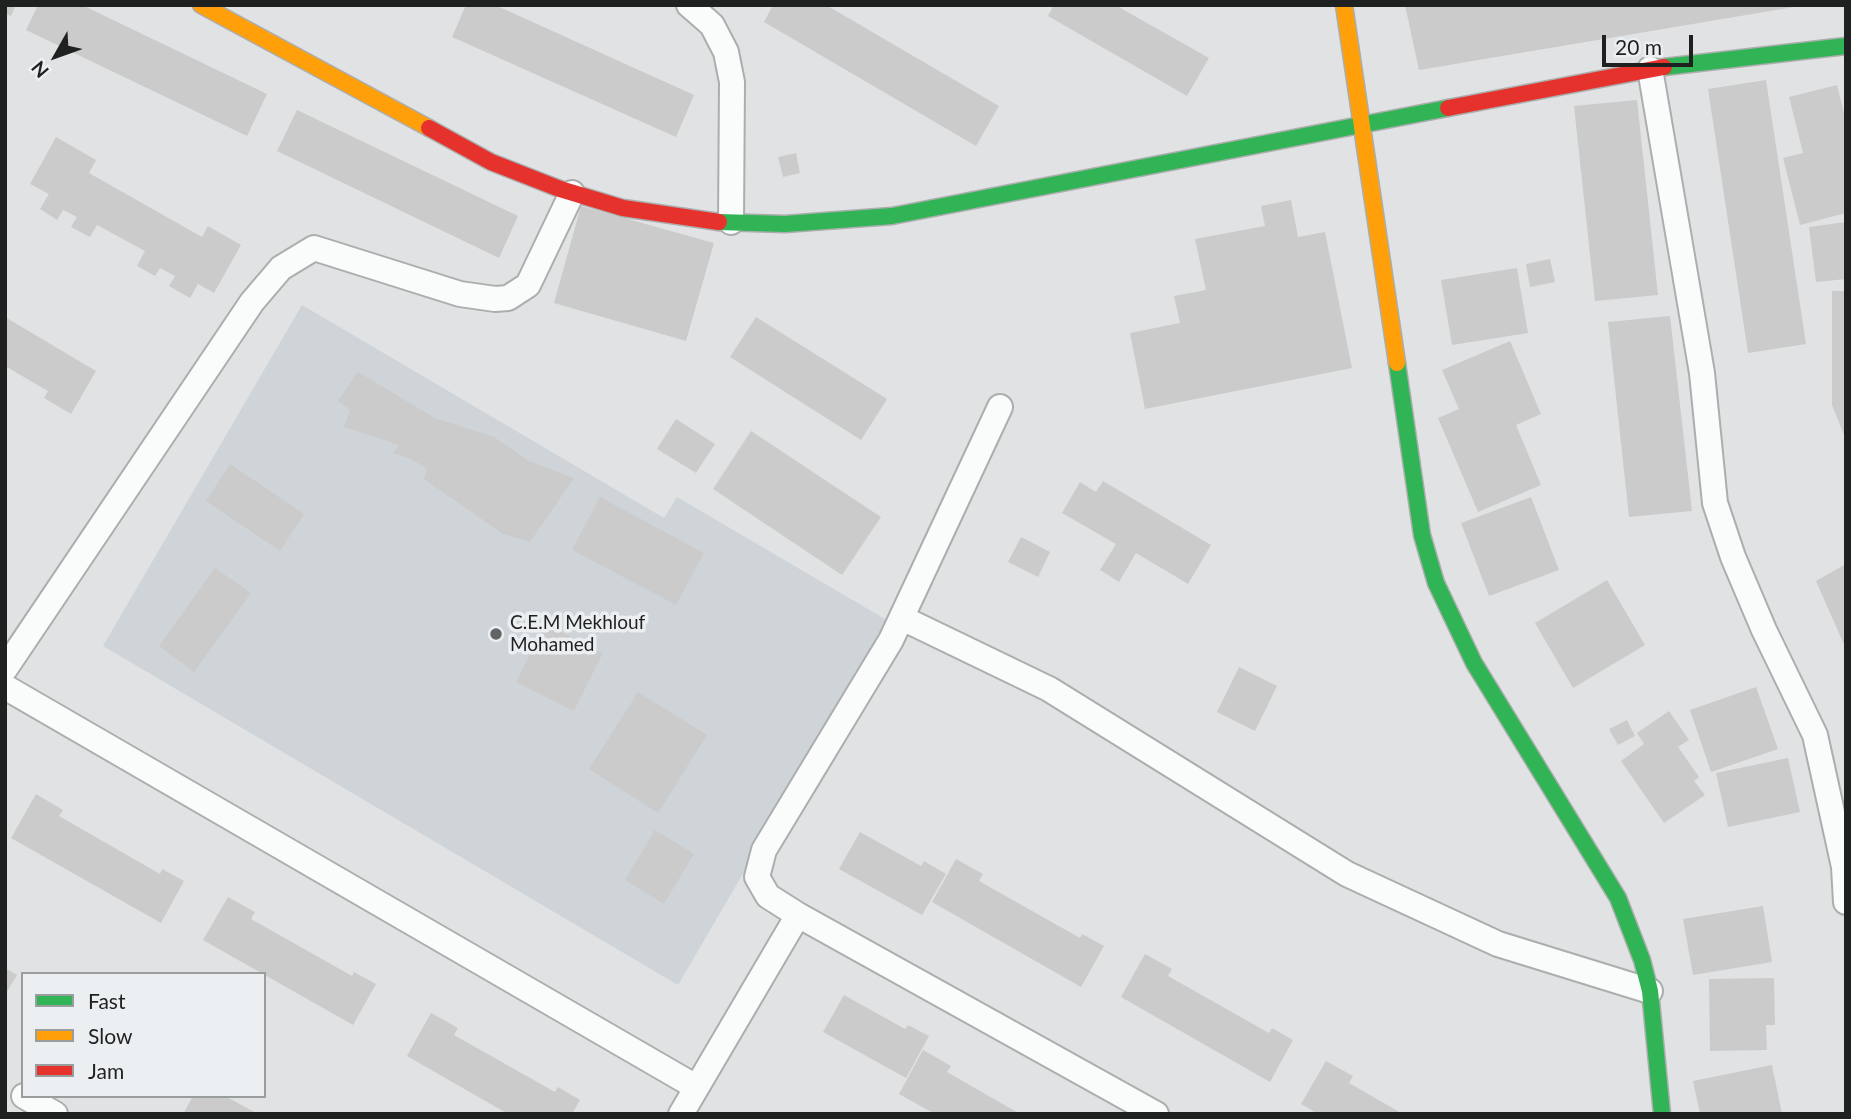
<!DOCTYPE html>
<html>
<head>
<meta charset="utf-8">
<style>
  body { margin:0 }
  #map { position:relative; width:1851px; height:1119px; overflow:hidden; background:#e0e2e3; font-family:Lato,sans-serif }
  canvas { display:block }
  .frame { position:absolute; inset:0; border:7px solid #1f2121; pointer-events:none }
  .legend { position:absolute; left:21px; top:972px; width:245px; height:126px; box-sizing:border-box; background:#eceff2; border:2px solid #9a9d9e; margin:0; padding:9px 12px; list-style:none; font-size:21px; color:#1f2121 }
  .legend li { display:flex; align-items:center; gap:14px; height:35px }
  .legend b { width:35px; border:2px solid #9a9d9e }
  .north { position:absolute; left:21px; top:21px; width:70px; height:70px; -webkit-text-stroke:5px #eceff2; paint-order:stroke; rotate:230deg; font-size:19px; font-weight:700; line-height:28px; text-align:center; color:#1f2121 }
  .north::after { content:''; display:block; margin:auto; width:24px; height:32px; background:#1f2121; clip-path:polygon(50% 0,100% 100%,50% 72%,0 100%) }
  .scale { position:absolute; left:1602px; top:35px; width:91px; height:32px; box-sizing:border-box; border:4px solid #1f2121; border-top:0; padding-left:9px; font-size:21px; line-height:24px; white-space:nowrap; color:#1f2121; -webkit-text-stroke:5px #eceff2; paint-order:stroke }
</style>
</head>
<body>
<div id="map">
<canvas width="1851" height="1119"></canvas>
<div class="frame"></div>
<ul class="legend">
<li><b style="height:9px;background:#30b455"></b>Fast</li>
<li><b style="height:9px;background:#ff9f0a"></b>Slow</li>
<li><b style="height:9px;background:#e5322d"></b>Jam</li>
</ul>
<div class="north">N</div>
<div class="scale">20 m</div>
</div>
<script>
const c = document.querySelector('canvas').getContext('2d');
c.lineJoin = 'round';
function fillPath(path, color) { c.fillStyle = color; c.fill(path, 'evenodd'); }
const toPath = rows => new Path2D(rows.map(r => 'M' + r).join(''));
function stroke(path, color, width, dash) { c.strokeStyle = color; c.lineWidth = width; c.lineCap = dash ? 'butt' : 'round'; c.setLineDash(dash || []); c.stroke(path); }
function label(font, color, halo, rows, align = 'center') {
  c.font = font + ' Lato,sans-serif'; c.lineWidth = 7; c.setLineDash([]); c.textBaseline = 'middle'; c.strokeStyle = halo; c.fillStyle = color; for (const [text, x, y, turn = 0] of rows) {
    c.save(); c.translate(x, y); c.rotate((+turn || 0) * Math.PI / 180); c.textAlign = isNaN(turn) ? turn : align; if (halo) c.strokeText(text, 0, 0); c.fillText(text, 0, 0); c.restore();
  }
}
fillPath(toPath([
  [302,305,664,518,677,497,890,622,678,985,103,646]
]), '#cfd4d8');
fillPath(toPath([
  [5,5,16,5,11,16,5,14],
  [38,5,82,5,267,94,247,136,26,30],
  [466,5,495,5,694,95,676,137,452,37],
  [773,5,826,5,999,106,976,146,764,22],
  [1054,5,1115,5,1209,58,1187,96,1048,16],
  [1405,5,1793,5,1794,7,1419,70],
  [1766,80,1806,344,1748,353,1708,89],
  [1837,85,1846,121,1846,213,1800,225,1783,158,1803,153,1789,97],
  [1637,100,1658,295,1595,301,1574,106],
  [297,110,518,216,499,258,277,151],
  [56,137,96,160,89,173,202,237,208,226,241,245,214,293,198,284,190,298,169,286,175,276,160,268,155,276,137,266,145,251,97,225,90,237,71,227,77,217,63,210,57,220,40,209,49,194,30,184],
  [796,153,800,173,783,177,778,157],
  [1291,200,1298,237,1325,232,1352,368,1145,409,1130,333,1180,323,1174,296,1206,290,1195,239,1265,226,1261,206],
  [581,206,714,243,686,341,554,303],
  [1846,222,1846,279,1816,282,1809,227],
  [1550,259,1555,282,1530,287,1526,264],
  [1517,268,1528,333,1452,345,1441,280],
  [1832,291,1846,291,1846,440,1832,405],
  [1670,316,1692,511,1629,517,1608,322],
  [5,317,96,371,71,414,44,398,48,391,5,366],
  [756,317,887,399,861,440,730,357],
  [1510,341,1541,414,1516,425,1541,485,1478,512,1438,418,1459,409,1442,370],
  [358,372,435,418,494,437,529,461,574,478,530,542,503,534,424,479,427,469,411,459,393,453,399,445,344,427,350,410,338,401],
  [676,419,715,444,696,473,657,449],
  [751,431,881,517,842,575,713,489],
  [230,464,304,514,280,551,206,501],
  [1103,481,1211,545,1188,584,1136,553,1119,582,1100,570,1116,544,1062,513,1080,482,1096,492],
  [600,497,704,553,676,605,572,550],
  [1531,497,1559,570,1489,596,1461,523],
  [1021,537,1050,552,1038,577,1008,562],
  [1846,564,1846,649,1816,581],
  [215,568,251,593,194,672,159,646],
  [1607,580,1645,645,1573,688,1535,623],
  [545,624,603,653,574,711,516,682],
  [1239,667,1277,686,1255,731,1217,712],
  [1756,687,1778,749,1711,772,1690,710],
  [638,692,707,735,658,813,589,769],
  [1669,711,1689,740,1678,747,1699,777,1694,781,1705,795,1664,823,1621,761,1644,744,1637,733],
  [1627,720,1635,736,1618,745,1609,729],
  [1788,758,1800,812,1728,827,1716,773],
  [36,794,63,810,59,816,160,874,162,869,184,881,161,923,11,838],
  [655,830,694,854,664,904,625,880],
  [860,832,921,866,924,861,946,874,922,915,839,869],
  [956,859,983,874,979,881,1080,938,1082,934,1104,946,1081,987,932,902],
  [228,897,255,912,251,919,352,976,354,972,376,984,353,1025,203,940],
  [1763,906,1772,962,1693,975,1683,919],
  [1145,954,1172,969,1168,976,1269,1033,1272,1028,1293,1040,1270,1082,1121,997],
  [5,968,17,975,5,995],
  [1774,978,1775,1025,1766,1025,1767,1050,1710,1051,1709,979],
  [844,995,905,1029,908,1025,929,1036,906,1078,823,1032],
  [431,1013,458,1028,454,1035,555,1092,558,1087,580,1100,572,1114,508,1114,407,1056],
  [923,1050,951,1066,947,1072,1020,1114,935,1114,899,1094],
  [1326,1061,1353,1076,1349,1083,1403,1114,1318,1114,1301,1104],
  [1772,1065,1782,1114,1700,1114,1693,1081],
  [193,1096,225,1096,258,1114,183,1114]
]), '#cbcbcb');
const street = toPath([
  [689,5,712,25,726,52,732,82,731,222],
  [1650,69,1702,373,1715,503,1733,557,1764,630,1815,735,1844,867,1846,902],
  [1000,407,891,640,764,850,757,877,768,896,798,915,1156,1114],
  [902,618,1049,689,1347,874,1498,944,1650,991],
  [5,669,252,302,281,268,314,248,460,294,495,299,508,298,528,285,572,193],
  [5,687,696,1087],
  [24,1096,55,1114],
  [681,1114,798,915]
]);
const fast = toPath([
  [1664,67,1846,46],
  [719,222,785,224,892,216,1448,108],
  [1397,363,1422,535,1436,583,1474,663,1618,898,1642,960,1650,991,1662,1114]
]);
const slow = toPath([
  [201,5,429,128],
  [1344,5,1397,363]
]);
const jam = toPath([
  [1448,108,1664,67],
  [429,128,491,162,560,189,623,208,719,222]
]);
stroke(street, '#acaeae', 28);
stroke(fast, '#acaeae', 19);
stroke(slow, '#acaeae', 19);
stroke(jam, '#acaeae', 19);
stroke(street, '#fafbfb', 24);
stroke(fast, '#30b455', 16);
stroke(slow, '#ff9f0a', 16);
stroke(jam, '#e5322d', 16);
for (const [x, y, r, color] of [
  [496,634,7,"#636565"]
]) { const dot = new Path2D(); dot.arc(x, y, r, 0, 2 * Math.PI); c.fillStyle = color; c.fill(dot); stroke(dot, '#eceff2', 2.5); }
label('19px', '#1f2121', '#eceff2', [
  ["C.E.M Mekhlouf",510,623],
  ["Mohamed",510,645]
], 'left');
</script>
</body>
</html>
